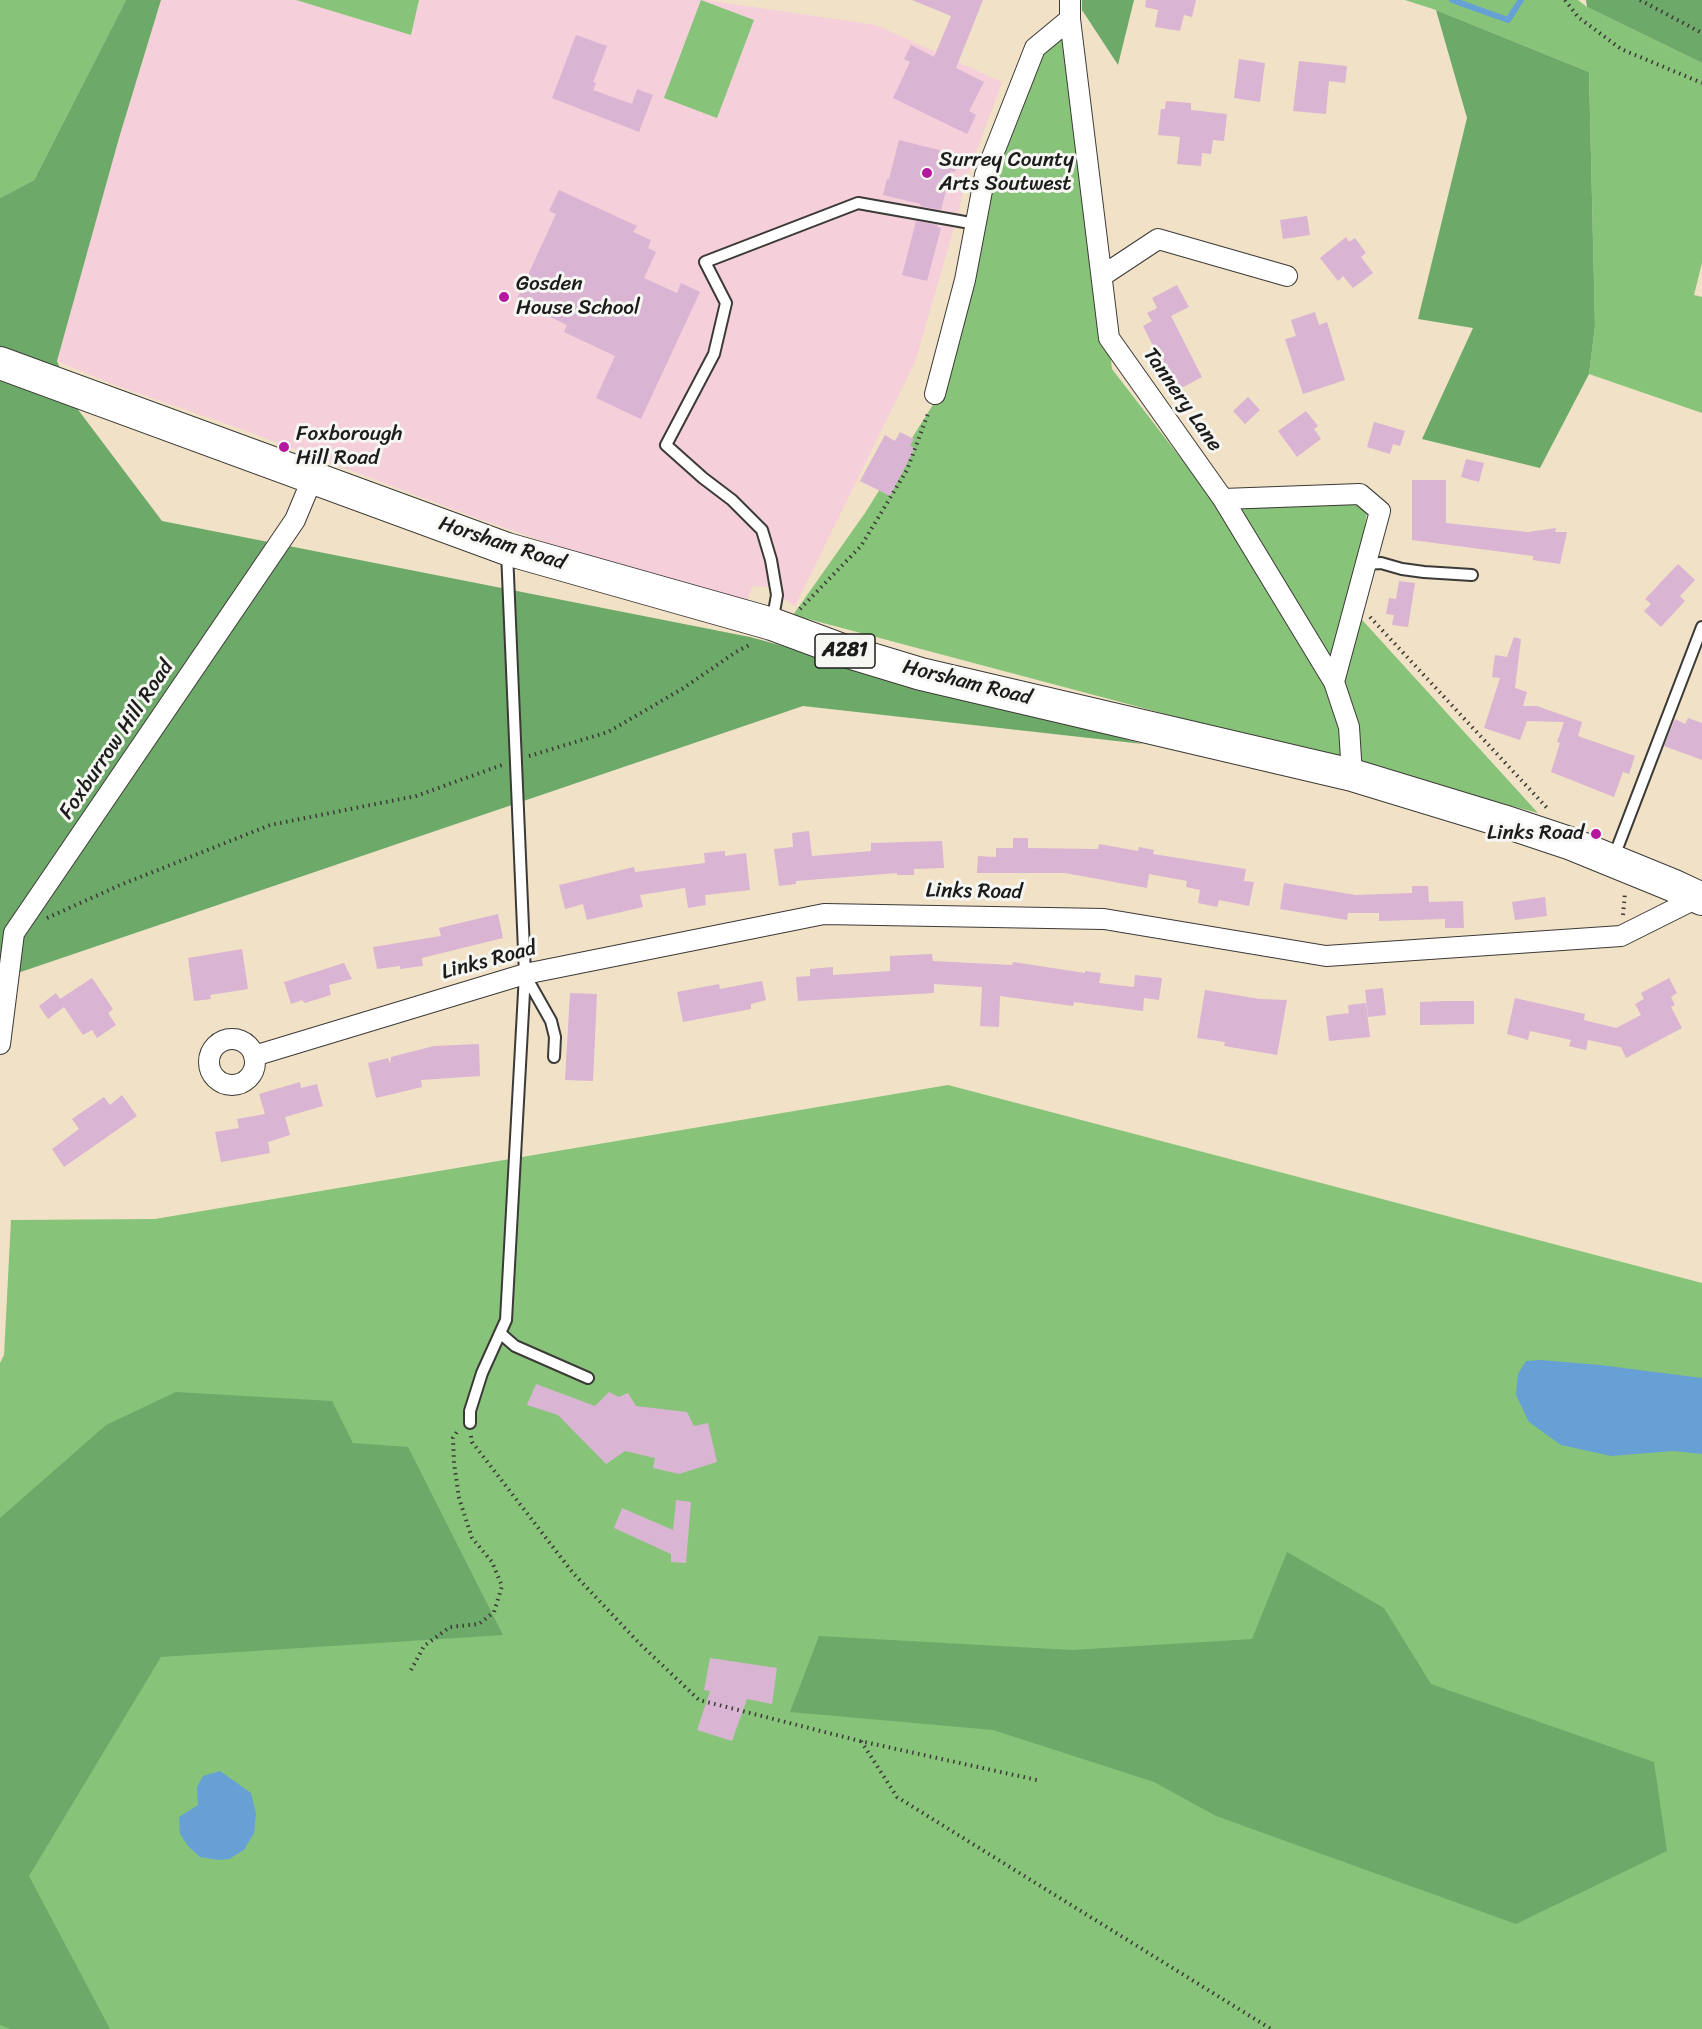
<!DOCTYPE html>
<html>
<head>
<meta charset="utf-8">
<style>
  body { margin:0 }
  canvas { display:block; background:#f1e1c6 }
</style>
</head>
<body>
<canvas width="1702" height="2029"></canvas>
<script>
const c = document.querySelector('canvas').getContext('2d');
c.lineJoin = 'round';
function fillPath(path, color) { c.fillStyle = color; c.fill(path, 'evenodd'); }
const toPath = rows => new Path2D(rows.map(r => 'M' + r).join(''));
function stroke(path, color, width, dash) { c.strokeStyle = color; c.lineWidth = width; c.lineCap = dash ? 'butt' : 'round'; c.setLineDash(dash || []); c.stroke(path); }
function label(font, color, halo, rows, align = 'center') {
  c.font = font + ' Sriracha,sans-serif'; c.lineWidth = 6; c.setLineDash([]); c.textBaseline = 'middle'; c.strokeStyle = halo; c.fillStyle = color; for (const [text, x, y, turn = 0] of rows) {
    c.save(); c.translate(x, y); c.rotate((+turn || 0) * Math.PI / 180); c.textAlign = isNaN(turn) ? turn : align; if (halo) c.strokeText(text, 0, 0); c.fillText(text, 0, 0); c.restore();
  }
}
fillPath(toPath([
  [161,0,296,0,411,35,419,0,705,0,876,25,1002,82,966,180,956,221,915,362,795,606,784,599,781,588,752,586,746,605,583,555,479,519,241,429,112,384,57,361,119,138]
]), '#f5cfda');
fillPath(toPath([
  [0,0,126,0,34,180,0,198],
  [296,0,419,0,411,35],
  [701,0,754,20,717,118,664,98],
  [1405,0,1578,0,1587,7,1702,63,1702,263,1694,295,1702,297,1702,413,1589,374,1595,326,1589,72,1436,10],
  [1075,12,1112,369,1216,504,1368,503,1354,611,1538,813,793,615,865,513,949,379,976,203,1030,42],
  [948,1085,1702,1283,1702,2029,0,2029,0,1363,4,1355,11,1220,155,1219]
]), '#87c47a');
fillPath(toPath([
  [126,0,161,0,119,138,57,361,76,407,162,521,750,637,1143,744,803,706,0,979,0,198,34,180],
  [1082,0,1134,0,1118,65,1082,10],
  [1586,0,1702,0,1702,63,1587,7],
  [1436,10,1589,72,1595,326,1589,374,1540,468,1422,439,1473,328,1418,319,1467,118],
  [176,1392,332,1401,353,1443,408,1447,503,1635,161,1657,29,1876,110,2029,10,2029,0,2025,0,1518,106,1425],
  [1287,1552,1384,1608,1431,1684,1654,1762,1667,1851,1516,1924,1216,1816,1154,1782,993,1730,790,1712,819,1636,1072,1650,1252,1639]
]), '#6daa6a');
fillPath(toPath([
  [1541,1360,1600,1365,1702,1378,1702,1454,1674,1451,1611,1456,1561,1445,1529,1422,1516,1395,1518,1374,1526,1361],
  [220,1771,251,1793,256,1814,254,1833,244,1850,229,1859,218,1860,200,1857,188,1846,180,1834,179,1817,198,1805,197,1787,203,1776]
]), '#66a0d5');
stroke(toPath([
  [1452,0,1508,20,1521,0]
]), '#66a0d5', 6);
fillPath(toPath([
  [912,0,983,0,956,68,984,82,969,111,976,115,967,134,893,98,910,62,904,59,911,45,934,57,951,16],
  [1146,0,1196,0,1192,17,1184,15,1180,31,1155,27,1158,10,1145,7],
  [576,35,607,46,593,82,596,83,593,90,632,104,637,89,653,95,639,132,552,98],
  [1239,59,1265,63,1260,102,1234,98],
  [1299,61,1347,66,1345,83,1329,81,1326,114,1293,111],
  [1166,101,1191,103,1191,110,1227,114,1224,141,1213,140,1211,154,1202,153,1201,166,1177,164,1180,137,1158,135,1161,109,1165,109],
  [899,140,959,155,955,172,951,171,941,210,920,206,921,204,883,195,887,179,889,179],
  [559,190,637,226,633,232,651,240,648,248,656,252,644,278,677,293,681,283,700,292,641,419,596,398,615,356,564,332,567,325,516,301,556,214,549,211],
  [1307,216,1310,235,1283,239,1280,220],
  [916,221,938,225,937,227,941,228,927,281,902,275],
  [1346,237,1349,242,1355,238,1366,253,1361,257,1373,273,1353,288,1343,276,1338,281,1320,258],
  [1177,285,1189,307,1171,316,1202,377,1176,391,1143,326,1152,321,1147,313,1157,308,1152,298],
  [1315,312,1319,325,1327,322,1345,380,1303,394,1285,339,1296,336,1291,320],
  [1248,397,1260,410,1245,424,1233,411],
  [1306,411,1318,426,1314,429,1321,439,1297,457,1278,431],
  [1374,422,1405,431,1400,446,1393,444,1390,454,1367,447],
  [900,432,914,439,910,446,915,448,890,496,860,481,885,435,895,441],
  [1466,459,1484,463,1479,482,1461,477],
  [1412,480,1446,480,1446,523,1528,532,1556,528,1555,532,1567,532,1560,564,1533,560,1533,556,1412,540],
  [1678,564,1695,580,1680,596,1685,601,1661,627,1644,611,1651,604,1645,599],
  [1399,581,1415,583,1408,627,1392,625,1394,615,1386,614,1389,598,1396,599],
  [1514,637,1521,639,1515,688,1527,692,1523,706,1537,706,1582,722,1578,736,1635,756,1629,774,1623,772,1614,797,1551,772,1560,743,1557,742,1564,722,1527,721,1520,740,1484,728,1500,678,1492,677,1495,655,1507,657],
  [1688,718,1702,723,1702,760,1664,746,1675,719,1685,724],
  [809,831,812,856,871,851,871,843,942,841,944,868,914,869,914,875,897,875,897,873,796,881,796,884,779,886,774,849,793,847,792,833],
  [1013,838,1028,838,1028,848,1098,849,1099,844,1138,851,1139,847,1154,850,1153,854,1246,869,1244,881,1254,882,1249,906,1219,900,1217,907,1198,903,1200,890,1186,887,1187,881,1149,874,1147,888,1065,873,977,873,978,856,996,857,996,848,1013,848],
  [725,851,725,856,746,853,750,890,705,895,706,905,688,908,685,888,640,895,643,907,587,920,583,904,565,909,559,885,634,867,635,872,705,863,704,853],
  [1284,883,1356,895,1412,893,1412,886,1428,886,1429,902,1463,901,1464,928,1445,928,1445,919,1379,921,1379,913,1348,913,1347,920,1280,909],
  [1545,897,1547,916,1515,920,1512,902],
  [498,914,503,938,422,958,423,966,400,969,400,966,377,969,373,947,441,936,439,928],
  [242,949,248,989,210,995,211,999,194,1001,188,958],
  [932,954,933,961,1012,965,1013,962,1085,973,1085,971,1101,973,1099,983,1134,987,1135,975,1162,978,1159,1000,1144,998,1143,1011,1074,1002,1073,1006,1000,996,999,1027,980,1026,982,987,934,984,934,993,798,1001,796,977,810,976,810,969,833,967,833,975,890,971,890,956],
  [344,963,352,979,329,985,331,995,305,1003,302,1000,291,1004,284,982],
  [92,978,113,1009,108,1013,116,1025,97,1038,92,1030,83,1035,64,1007,48,1019,39,1006,56,993,60,999],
  [1669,978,1677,993,1671,997,1675,1005,1671,1007,1682,1028,1626,1058,1621,1047,1588,1040,1586,1050,1569,1046,1571,1040,1530,1031,1528,1040,1507,1034,1515,998,1585,1014,1584,1020,1616,1028,1641,1015,1635,1004,1644,999,1641,993],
  [762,981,766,1000,751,1004,751,1009,683,1022,677,992,719,984,720,989],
  [1383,988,1386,1015,1368,1017,1365,990],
  [1205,990,1260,999,1287,1000,1277,1055,1224,1046,1225,1042,1197,1038],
  [570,993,597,994,593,1081,565,1080],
  [1446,1001,1474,1001,1474,1024,1420,1025,1420,1002],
  [1366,1003,1370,1037,1329,1041,1326,1016,1349,1013,1348,1005],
  [479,1044,480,1076,421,1080,422,1087,376,1098,368,1063,388,1058,390,1064,391,1057,434,1046],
  [300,1082,301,1088,317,1084,323,1106,285,1117,290,1135,268,1142,270,1153,221,1162,215,1132,239,1128,237,1119,265,1114,259,1094],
  [122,1095,137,1116,64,1167,52,1149,79,1129,72,1119,104,1097,110,1105],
  [536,1384,595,1406,609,1392,619,1397,628,1393,636,1406,687,1412,694,1426,708,1423,717,1462,679,1474,653,1468,655,1458,625,1451,606,1464,558,1415,527,1405],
  [676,1500,691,1502,686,1563,671,1562,671,1554,614,1528,622,1508,673,1530],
  [710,1658,777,1668,772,1704,747,1699,732,1741,697,1730,710,1691,704,1690]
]), '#dab4d3');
const service = toPath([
  [1366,564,1381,563,1402,569,1424,572,1472,575],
  [772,623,777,595,771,560,762,530,732,500,703,478,666,445,714,354,726,303,705,262,858,203,976,224],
  [1613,859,1702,627],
  [525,975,551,1021,555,1037,554,1057],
  [500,1333,515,1346,588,1378],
  [470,1423,470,1411,482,1373,506,1320,525,974,507,552]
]);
const minor = toPath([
  [1070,0,1070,19,1109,338,1223,499,1334,682,1349,727,1352,775],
  [1102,276,1158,239,1287,276],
  [935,394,965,280,985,175,1035,48,1070,19],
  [1223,499,1360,494,1380,511,1334,682],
  '209 1062a23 23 0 1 1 46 0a23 23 0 1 1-46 0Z',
  [0,1044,14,933,295,520,313,477],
  [254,1056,525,974,824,914,1104,919,1326,956,1621,936,1699,897]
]);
const primary = toPath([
  [0,363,507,549,772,624,845,651,921,674,1352,775,1503,821,1569,843,1672,885,1702,899]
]);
stroke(service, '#3c3a36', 14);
stroke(minor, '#3c3a36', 22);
stroke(primary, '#3c3a36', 34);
stroke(toPath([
  [1565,0,1578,17,1621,49,1702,83],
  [1640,0,1702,33],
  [800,609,861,546,907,470,929,411],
  [1370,617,1548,809],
  [529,756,608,732,682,689,736,652,751,644],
  [1623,915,1625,892],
  [47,918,118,886,270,825,416,796,502,765],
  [471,1436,472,1442,573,1573,640,1644,699,1700,860,1741,1037,1780],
  [411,1670,424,1646,450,1627,479,1624,494,1612,502,1586,492,1562,472,1538,459,1498,454,1463,453,1438,458,1430],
  [861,1741,897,1797,1271,2029]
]), '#3c3a36', 4, [1.5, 4.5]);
stroke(service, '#fff', 10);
stroke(minor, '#fff', 20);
stroke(primary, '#fff', 32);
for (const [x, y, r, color] of [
  [927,173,6,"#b5179e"],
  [504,297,6,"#b5179e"],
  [284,447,6,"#b5179e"],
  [1596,834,6,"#b5179e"]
]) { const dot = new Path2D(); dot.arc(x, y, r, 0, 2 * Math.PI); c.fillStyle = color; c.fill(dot); stroke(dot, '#f6f6f2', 2); }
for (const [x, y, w] of [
  [845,651,60]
]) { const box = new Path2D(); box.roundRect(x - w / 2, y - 17, w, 34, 4.5); c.fillStyle = '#f6f6f2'; c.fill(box); stroke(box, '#1c1c1c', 1.5); }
label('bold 20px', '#1c1c1c', null, [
  ["A281",845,651]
]);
label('21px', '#1c1c1c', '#f6f6f2', [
  ["Surrey County",939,161],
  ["Arts Soutwest",939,185],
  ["Gosden",516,285],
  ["House School",516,309],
  ["Foxborough",296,435],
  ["Hill Road",296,459],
  ["Links Road",1584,834,"right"]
], 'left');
label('21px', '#1c1c1c', '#f6f6f2', [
  ["Tannery Lane",1182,400,55],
  ["Horsham Road",502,544,18],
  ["Horsham Road",967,683,14],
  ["Foxburrow Hill Road",117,740,-56],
  ["Links Road",974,892,1],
  ["Links Road",489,961,-15]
]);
</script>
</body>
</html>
